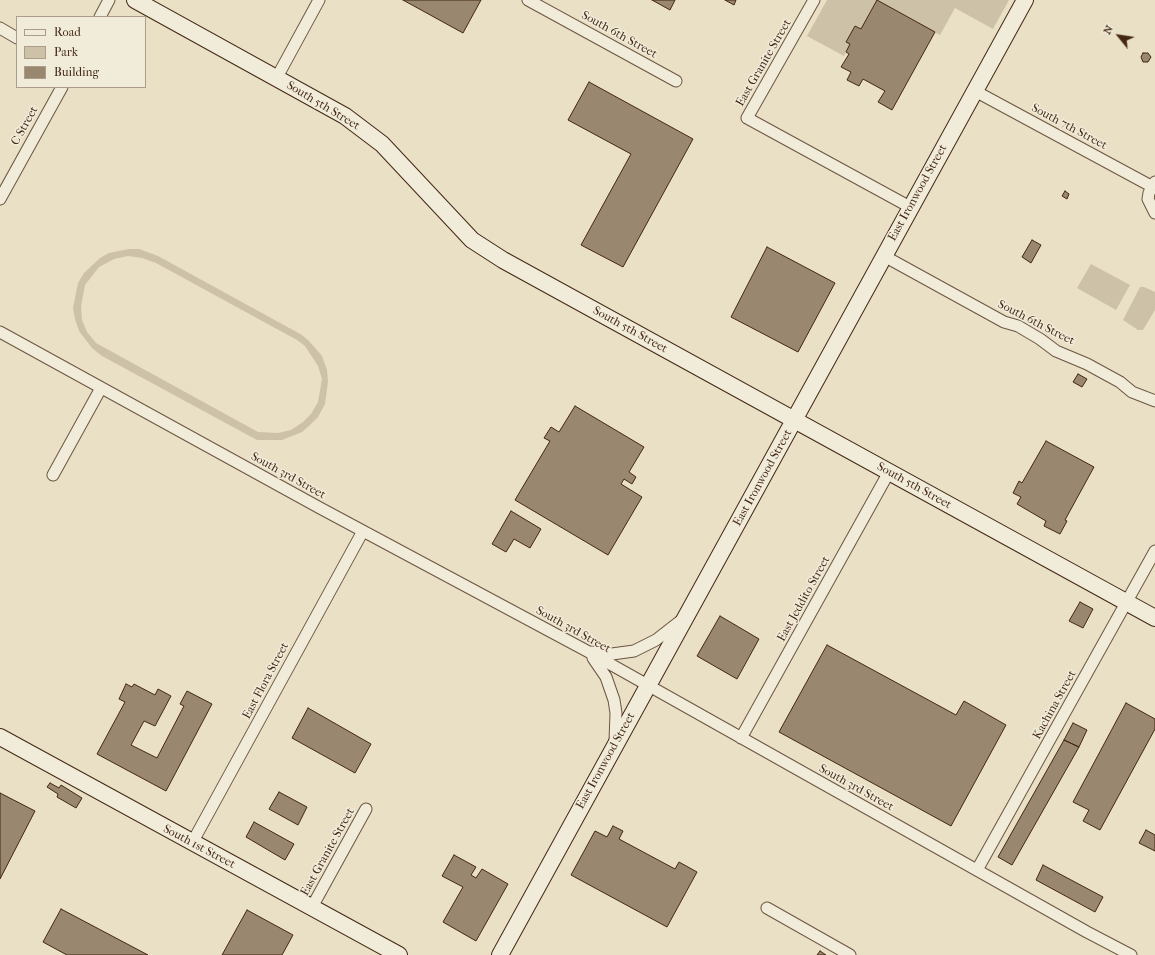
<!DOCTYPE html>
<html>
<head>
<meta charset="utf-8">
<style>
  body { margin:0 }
  #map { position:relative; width:1155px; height:955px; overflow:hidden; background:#e9e0c6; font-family:"IM FELL French Canon",serif }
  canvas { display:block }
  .legend { position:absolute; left:16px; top:16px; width:130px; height:72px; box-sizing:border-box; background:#f1ebda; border:1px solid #ab9d8a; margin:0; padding:5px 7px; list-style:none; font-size:12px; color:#432713 }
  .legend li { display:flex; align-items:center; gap:8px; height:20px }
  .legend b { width:20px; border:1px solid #ab9d8a }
  .north { position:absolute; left:1099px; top:16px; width:40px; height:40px; -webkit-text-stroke:3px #f1ebda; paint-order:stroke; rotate:300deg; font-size:11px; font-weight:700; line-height:16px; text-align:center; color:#432713 }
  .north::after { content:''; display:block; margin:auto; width:14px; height:18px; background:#432713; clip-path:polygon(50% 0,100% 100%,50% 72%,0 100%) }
</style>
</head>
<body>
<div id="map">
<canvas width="1155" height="955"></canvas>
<ul class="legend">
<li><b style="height:5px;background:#f1ebda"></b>Road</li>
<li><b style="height:11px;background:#cdc1a8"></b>Park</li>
<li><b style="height:11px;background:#998770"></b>Building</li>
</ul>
<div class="north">N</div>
</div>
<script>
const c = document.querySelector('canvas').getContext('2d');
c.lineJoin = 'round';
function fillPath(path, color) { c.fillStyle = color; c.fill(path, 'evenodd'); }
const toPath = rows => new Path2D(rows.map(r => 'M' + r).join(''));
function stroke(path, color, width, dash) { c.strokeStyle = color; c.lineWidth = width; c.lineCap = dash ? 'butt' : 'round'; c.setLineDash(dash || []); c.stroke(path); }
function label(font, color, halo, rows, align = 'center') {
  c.font = font + ' "IM FELL French Canon",serif'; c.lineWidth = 3; c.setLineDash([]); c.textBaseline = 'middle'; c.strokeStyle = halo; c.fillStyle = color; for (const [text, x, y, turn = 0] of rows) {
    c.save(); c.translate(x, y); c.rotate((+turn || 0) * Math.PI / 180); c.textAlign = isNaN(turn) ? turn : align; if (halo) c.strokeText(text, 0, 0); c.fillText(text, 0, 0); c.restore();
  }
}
fillPath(toPath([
  [827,0,1009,0,993,29,955,8,940,35,877,0,861,29,855,26,846,42,850,44,844,56,807,36],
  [129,249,139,249,158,256,302,335,309,341,322,356,327,370,328,382,325,404,318,417,310,425,302,432,282,440,257,440,102,356,92,348,79,331,75,319,73,308,78,283,84,273,100,258,109,253],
  [128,256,142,258,156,263,297,340,305,346,318,366,322,379,318,402,311,414,303,422,291,430,278,433,258,432,96,343,87,332,82,320,81,306,85,285,99,267,114,259],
  [1091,264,1130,285,1116,310,1077,288],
  [1140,287,1144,287,1155,292,1155,310,1143,330,1138,330,1123,320]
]), '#cdc1a8');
const building = toPath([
  [403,0,481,0,463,33,403,0],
  [652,0,675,0,670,10,652,0],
  [725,0,736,0,734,5,725,0],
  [877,0,935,32,892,110,878,102,885,91,863,79,859,86,847,80,851,72,841,67,849,54,846,52,850,44,846,42,855,26,861,29,877,0],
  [1143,53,1148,53,1151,57,1148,62,1143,62,1141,57,1143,53],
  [589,82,693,139,623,267,581,245,631,154,568,120,589,82],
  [1065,191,1069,194,1067,199,1062,196,1065,191],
  [1032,240,1041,245,1031,263,1022,257,1032,240],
  [767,247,835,283,798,352,731,317,767,247],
  [1078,374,1087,379,1082,387,1073,382,1078,374],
  [575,406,644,447,629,472,636,477,632,484,624,479,621,484,642,497,608,555,515,500,550,441,544,438,551,427,559,432,575,406],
  [1046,441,1094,467,1065,520,1067,521,1060,534,1044,526,1046,521,1017,504,1021,497,1013,493,1019,481,1022,483,1046,441],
  [511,511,541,529,530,548,514,539,506,552,492,544,511,511],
  [1080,602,1093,609,1083,628,1069,621,1080,602],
  [720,616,759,639,737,679,697,656,720,616],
  [827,645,956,715,964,701,1006,725,951,826,779,732,827,645],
  [126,684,132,687,134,684,155,695,158,689,171,696,155,726,144,721,131,745,157,758,184,706,180,704,187,691,212,704,166,791,97,754,125,702,119,699,126,684],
  [1126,703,1155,719,1155,729,1100,830,1083,821,1089,810,1073,802,1126,703],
  [308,708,371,744,355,773,292,738,308,708],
  [1073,723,1087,730,1079,747,1064,740,1073,723],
  [1064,740,1079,747,1012,865,998,857,1064,740],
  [50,783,59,788,61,785,82,798,76,808,57,797,58,794,47,787,50,783],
  [279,792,307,807,298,825,269,809,279,792],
  [0,793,35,811,0,879,0,793],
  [254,822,294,844,285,860,246,837,254,822],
  [613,826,623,831,619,839,675,869,679,862,697,872,667,927,571,875,595,831,607,837,613,826],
  [1146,830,1155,835,1155,851,1139,843,1146,830],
  [454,855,476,867,471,875,476,878,482,869,508,884,476,941,443,922,463,887,442,876,454,855],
  [1043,865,1103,897,1095,912,1036,880,1043,865],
  [61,909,148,955,67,955,43,942,61,909],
  [247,910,293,935,282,955,222,955,247,910],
  [820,951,826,955,817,955,820,951]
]);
fillPath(building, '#998770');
stroke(building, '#432713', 1);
const street = toPath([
  [528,0,676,81],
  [814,0,747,118,910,207],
  [100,17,109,0],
  [0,28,17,38],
  [276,79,319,0],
  [975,91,1151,186],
  [1155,182,1149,193,1148,199,1155,213],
  [0,199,62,87],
  [884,256,1004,322,1018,326,1040,339,1056,351,1087,364,1120,382,1132,392,1155,401],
  [0,332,320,508,587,651,1087,932,1131,955],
  [53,475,101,388],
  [592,652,612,654,634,651,656,640,679,622],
  [593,658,606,677,614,700,616,713,615,741],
  [741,738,889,472],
  [192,843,363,531],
  [977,870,1155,551],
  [312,907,366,809],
  [767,908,850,955]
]);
const secondary = toPath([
  [135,0,345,116,382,144,472,240,503,260,1155,618],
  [0,737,399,955],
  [500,955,1025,0]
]);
stroke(street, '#6c5540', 13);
stroke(secondary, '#432713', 18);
stroke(street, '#f1ebda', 11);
stroke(secondary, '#f1ebda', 16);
label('12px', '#432713', '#f1ebda', [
  ["South 6th Street",619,35,29],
  ["East Granite Street",764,63,-60],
  ["South 5th Street",323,106,31],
  ["C Street",25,126,-61],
  ["South 7th Street",1069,127,28],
  ["East Ironwood Street",918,193,-61],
  ["South 6th Street",1036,323,27],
  ["South 5th Street",630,330,29],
  ["South 3rd Street",288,476,29],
  ["East Ironwood Street",763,478,-61],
  ["South 5th Street",914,486,29],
  ["East Jeddito Street",804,599,-61],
  ["South 3rd Street",573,630,29],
  ["East Flora Street",266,681,-62],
  ["Kachina Street",1055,705,-61],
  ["East Ironwood Street",606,761,-61],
  ["South 3rd Street",856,788,29],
  ["South 1st Street",199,847,28],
  ["East Granite Street",328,852,-61]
]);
</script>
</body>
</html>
